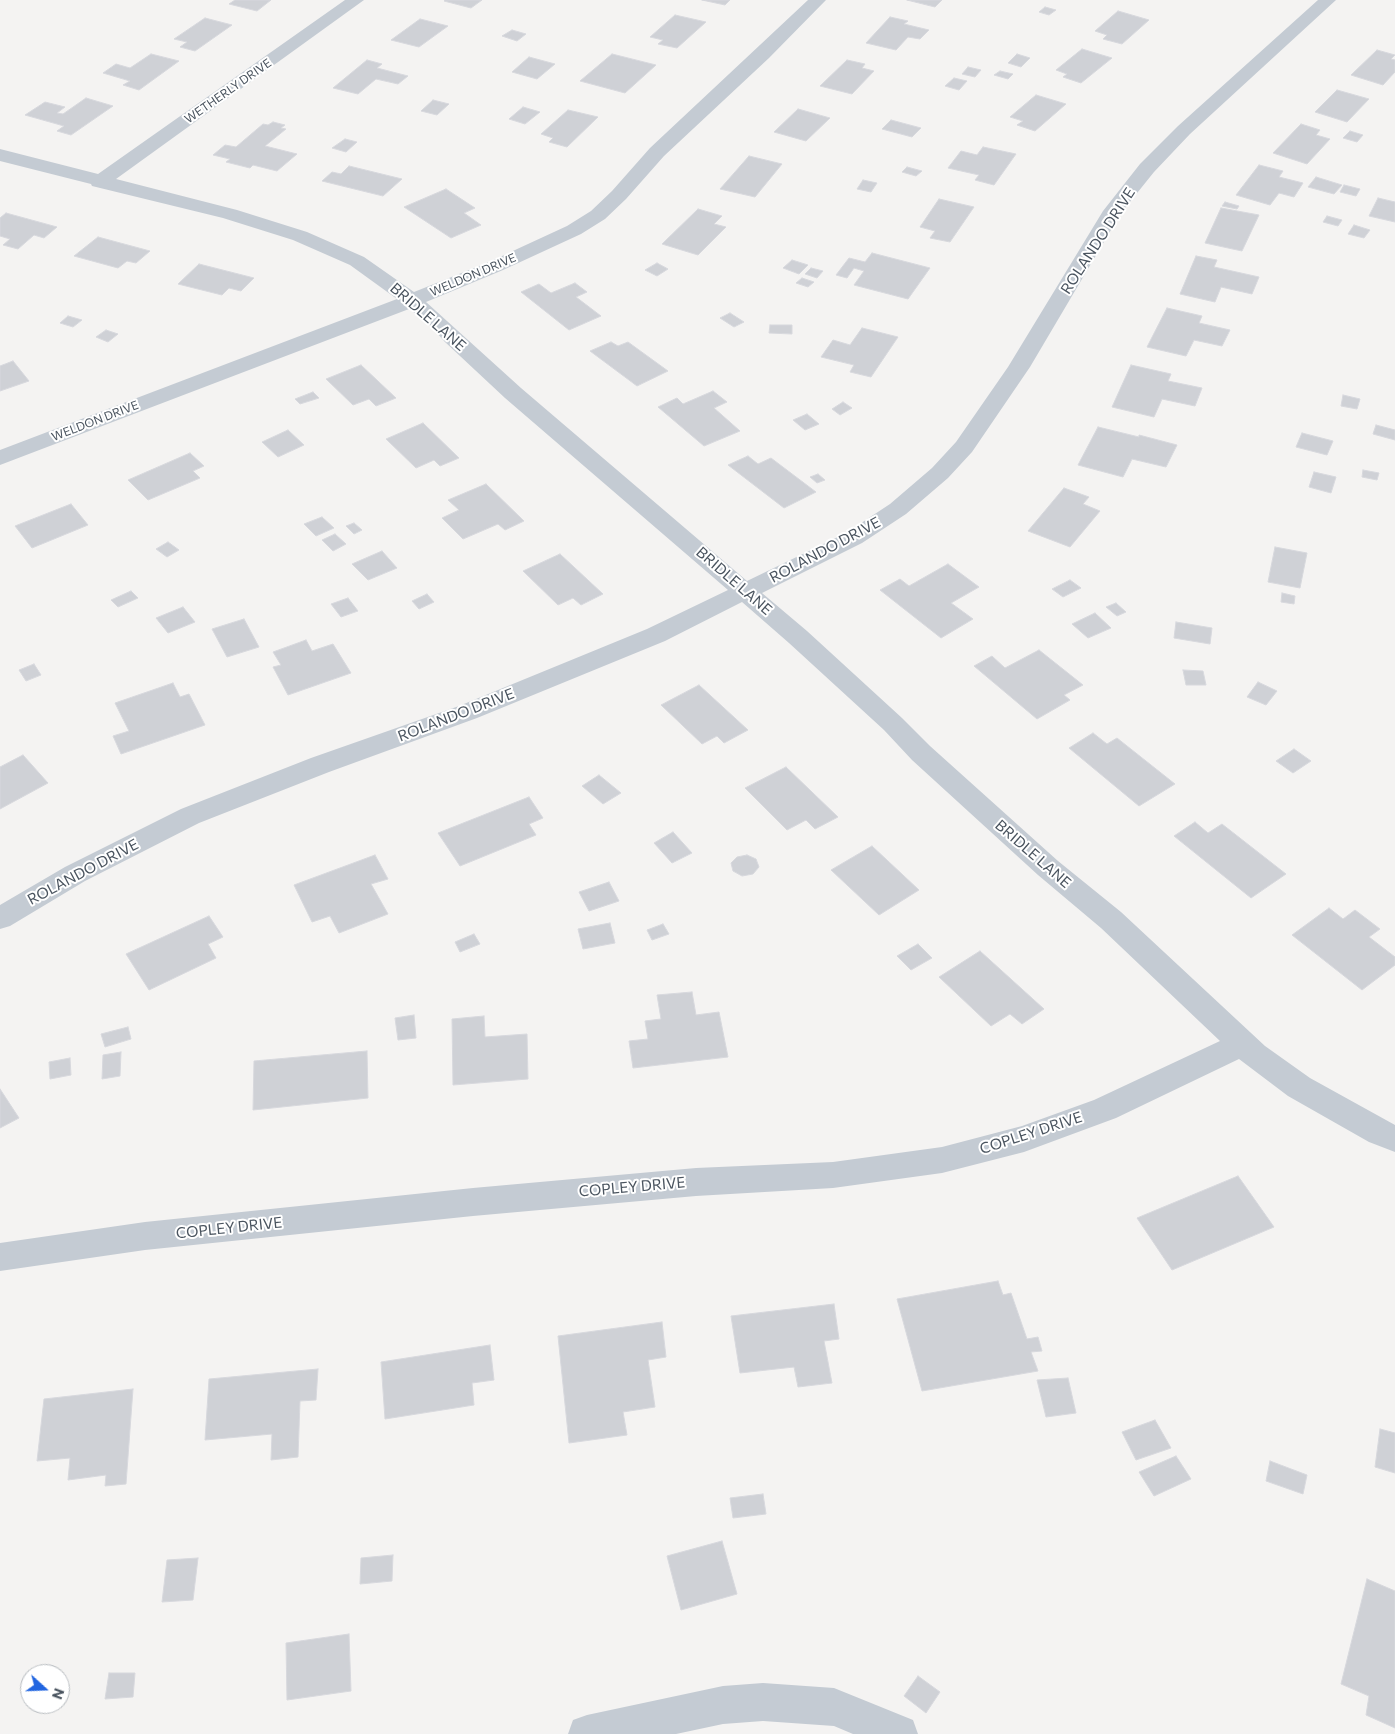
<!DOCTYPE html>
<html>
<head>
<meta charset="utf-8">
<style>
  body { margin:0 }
  #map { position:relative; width:1395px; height:1734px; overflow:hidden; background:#f4f3f2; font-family:Commissioner,sans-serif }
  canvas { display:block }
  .north { position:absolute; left:20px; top:1664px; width:50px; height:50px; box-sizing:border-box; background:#fff; border:1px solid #b7bbbf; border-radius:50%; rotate:110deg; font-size:14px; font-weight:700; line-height:20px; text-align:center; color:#4a545f }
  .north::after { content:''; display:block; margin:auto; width:18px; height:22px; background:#2165e0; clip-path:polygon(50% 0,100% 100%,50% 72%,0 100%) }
</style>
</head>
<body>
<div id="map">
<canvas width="1395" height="1734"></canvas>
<div class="north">N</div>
</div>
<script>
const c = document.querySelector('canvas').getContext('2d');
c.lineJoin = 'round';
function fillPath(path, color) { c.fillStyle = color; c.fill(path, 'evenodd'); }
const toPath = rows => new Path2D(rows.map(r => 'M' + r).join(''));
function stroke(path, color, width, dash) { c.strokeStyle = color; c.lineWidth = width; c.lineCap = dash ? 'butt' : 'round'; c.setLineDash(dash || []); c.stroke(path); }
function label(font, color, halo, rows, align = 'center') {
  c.font = font + ' Commissioner,sans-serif'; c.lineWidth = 4; c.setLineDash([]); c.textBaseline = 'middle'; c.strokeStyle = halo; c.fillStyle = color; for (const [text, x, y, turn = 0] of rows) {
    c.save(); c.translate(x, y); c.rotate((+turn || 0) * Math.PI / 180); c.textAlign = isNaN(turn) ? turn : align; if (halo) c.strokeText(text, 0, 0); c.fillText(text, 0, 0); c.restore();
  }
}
const building = toPath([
  [235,0,271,0,257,11,229,4,235,0],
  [445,0,482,0,471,8,444,1,445,0],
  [702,0,730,0,725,5,702,0],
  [907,0,942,0,935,7,907,0],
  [1045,7,1056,10,1049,15,1039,12,1045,7],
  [1118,11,1149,20,1122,44,1103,39,1107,35,1095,31,1118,11],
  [675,15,706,22,677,48,658,44,663,40,650,37,675,15],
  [890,17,908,21,904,24,929,30,920,39,908,37,896,50,866,43,890,17],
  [205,18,232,25,195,51,180,47,187,42,174,39,205,18],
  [420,19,448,26,419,47,391,40,420,19],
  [512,30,526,34,517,41,502,36,512,30],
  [1082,49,1112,58,1081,83,1063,77,1067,74,1056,70,1082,49],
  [1377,50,1395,55,1391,59,1395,60,1395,72,1383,85,1351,75,1377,50],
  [151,54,179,61,139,90,123,85,130,81,103,73,116,64,130,68,151,54],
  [612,54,656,65,625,93,580,81,612,54],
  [1017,54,1030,58,1021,67,1008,63,1017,54],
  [529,57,555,64,537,79,512,72,529,57],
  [367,60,382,64,377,68,408,76,398,84,376,79,358,94,333,88,367,60],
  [847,60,865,64,862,68,874,71,852,94,820,86,847,60],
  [968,67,981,70,975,77,962,74,968,67],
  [1000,71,1013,74,1008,79,994,75,1000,71],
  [954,78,967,81,959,90,945,86,954,78],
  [1337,90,1369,99,1347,122,1315,112,1337,90],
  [1036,95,1066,104,1035,131,1017,125,1023,121,1010,117,1036,95],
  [86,98,113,106,71,135,57,131,64,126,25,115,45,102,65,107,57,113,63,114,86,98],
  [433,100,449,104,437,115,421,111,433,100],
  [523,107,540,112,525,124,509,119,523,107],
  [798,109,830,118,806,141,774,132,798,109],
  [568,110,598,117,567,147,549,142,553,138,541,134,568,110],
  [891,120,921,128,912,137,882,129,891,120],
  [273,122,285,125,281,128,286,129,265,146,297,154,277,171,253,165,250,168,226,162,230,159,213,155,225,145,236,147,263,124,268,125,273,122],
  [1301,124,1320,130,1316,135,1330,139,1307,164,1273,153,1301,124],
  [1350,131,1363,135,1357,142,1343,138,1350,131],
  [345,139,357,142,346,152,332,148,345,139],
  [983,147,1016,154,994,185,975,180,979,175,948,168,961,151,977,155,983,147],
  [749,156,782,164,755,197,720,189,749,156],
  [1259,165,1283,171,1279,177,1303,183,1294,197,1279,193,1270,205,1236,195,1259,165],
  [349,166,402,179,383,196,322,181,332,172,341,174,349,166],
  [907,167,922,171,916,176,902,172,907,167],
  [1316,177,1342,185,1334,194,1308,187,1316,177],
  [863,180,877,183,871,192,857,189,863,180],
  [1344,185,1360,189,1356,196,1340,192,1344,185],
  [446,189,475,208,464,213,481,225,451,238,404,207,446,189],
  [1378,198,1395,202,1395,222,1369,216,1378,198],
  [939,199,974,207,950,242,930,238,935,231,920,227,939,199],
  [1225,202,1239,206,1237,209,1222,206,1225,202],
  [1221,208,1259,215,1242,251,1205,243,1221,208],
  [698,209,722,216,714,224,726,227,698,255,662,244,698,209],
  [6,213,57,227,44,238,34,235,18,249,3,245,10,239,0,236,0,218,6,213],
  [1327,216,1342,220,1338,226,1323,222,1327,216],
  [1354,225,1370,230,1364,238,1348,234,1354,225],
  [98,237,150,251,136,263,127,261,118,268,74,256,98,237],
  [872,253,930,268,908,299,854,285,864,271,854,268,847,278,836,275,849,258,865,262,872,253],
  [1196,256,1217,260,1214,267,1259,277,1252,294,1221,287,1215,302,1180,294,1196,256],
  [792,260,808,265,799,274,783,268,792,260],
  [657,263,668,269,657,276,645,270,657,263],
  [199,264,254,278,241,291,229,288,222,295,178,284,199,264],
  [811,268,823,271,817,278,805,274,811,268],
  [802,278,814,282,808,287,796,283,802,278],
  [575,283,587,292,576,297,601,316,569,330,521,292,539,284,551,293,575,283],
  [1167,308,1202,316,1199,323,1230,330,1222,346,1194,340,1186,356,1147,347,1167,308],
  [730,313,744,322,734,327,720,318,730,313],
  [68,316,82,320,73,327,60,323,68,316],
  [770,325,792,325,792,334,769,333,770,325],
  [862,328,898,337,871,377,850,372,854,365,821,357,833,340,850,345,862,328],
  [106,330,118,334,108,342,96,337,106,330],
  [611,342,618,346,628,342,668,371,637,386,590,351,611,342],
  [13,361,29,381,0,391,0,366,13,361],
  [361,365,396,398,376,406,369,399,353,405,326,379,361,365],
  [1131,365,1171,374,1168,381,1202,388,1195,406,1162,399,1154,417,1112,407,1131,365],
  [713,391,727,402,714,408,740,431,704,446,658,407,677,398,683,404,713,391],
  [313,392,319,398,300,404,295,399,313,392],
  [1343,395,1360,399,1357,409,1341,406,1343,395],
  [843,402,852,408,840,415,832,409,843,402],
  [807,414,819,424,805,430,793,420,807,414],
  [423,423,459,458,440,466,434,460,416,468,386,439,423,423],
  [1376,425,1395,430,1395,440,1373,434,1376,425],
  [1098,427,1139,437,1139,435,1177,445,1166,467,1132,459,1123,477,1078,465,1098,427],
  [288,430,304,445,278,457,262,442,288,430],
  [1302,433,1333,441,1327,455,1296,447,1302,433],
  [190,453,204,466,193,471,200,478,148,500,128,480,190,453],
  [748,456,758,464,771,458,816,492,784,508,728,465,748,456],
  [1363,470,1379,473,1377,480,1362,477,1363,470],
  [1314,472,1336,477,1331,493,1309,487,1314,472],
  [818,474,825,480,817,483,810,477,818,474],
  [486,484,524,521,505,530,498,524,463,539,442,518,459,510,448,500,486,484],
  [1064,488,1089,497,1083,504,1100,511,1070,547,1028,531,1064,488],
  [71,504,88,525,32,548,15,526,71,504],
  [322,517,334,528,316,536,304,524,322,517],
  [354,523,362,530,354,534,346,526,354,523],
  [335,534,346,544,333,551,322,540,335,534],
  [168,542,179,550,167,557,156,549,168,542],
  [1275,547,1307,553,1300,588,1268,582,1275,547],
  [382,551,397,568,368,580,352,564,382,551],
  [560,554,603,594,581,605,573,598,558,605,523,571,560,554],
  [948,564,979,587,951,603,973,619,941,638,880,590,900,579,909,586,948,564],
  [1070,580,1081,588,1063,597,1052,589,1070,580],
  [131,591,138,598,118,607,111,600,131,591],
  [1282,593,1295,596,1294,604,1281,602,1282,593],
  [427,594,434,602,419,609,412,601,427,594],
  [348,598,358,611,341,617,331,604,348,598],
  [1116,603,1126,612,1117,616,1106,607,1116,603],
  [183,607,195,622,168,633,156,618,183,607],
  [1095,613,1111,628,1088,638,1072,624,1095,613],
  [244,619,259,647,227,657,212,629,244,619],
  [1176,622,1212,628,1210,644,1174,638,1176,622],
  [306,640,312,651,333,644,351,673,288,695,273,667,281,665,273,652,306,640],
  [1039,650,1083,685,1064,695,1070,700,1037,719,974,666,992,656,1005,668,1039,650],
  [34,664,41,675,26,681,19,670,34,664],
  [1183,670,1203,671,1206,685,1186,685,1183,670],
  [1258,682,1277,691,1266,705,1247,697,1258,682],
  [173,683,180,697,189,694,205,725,121,754,113,736,129,731,115,703,173,683],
  [699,685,748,730,724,743,717,736,702,744,661,705,699,685],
  [1093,733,1107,744,1117,738,1175,784,1139,806,1069,748,1093,733],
  [1294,749,1311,761,1293,773,1276,761,1294,749],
  [23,755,48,783,0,809,0,767,23,755],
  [786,767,838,817,815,829,806,820,787,830,745,788,786,767],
  [599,775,621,793,603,804,582,786,599,775],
  [529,797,543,818,529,824,536,835,460,866,438,833,529,797],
  [1195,822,1208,833,1222,824,1286,874,1251,898,1174,836,1195,822],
  [673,832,692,853,672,863,654,843,673,832],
  [872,846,919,890,879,915,831,870,872,846],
  [375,855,388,879,371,884,388,914,339,933,330,916,312,922,294,885,375,855],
  [747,855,756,859,759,867,753,874,742,876,733,871,731,863,737,857,747,855],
  [609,882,619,901,589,911,579,892,609,882],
  [1329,908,1343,919,1355,910,1380,929,1369,937,1395,957,1395,965,1362,990,1292,935,1329,908],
  [209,916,223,937,208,944,216,958,149,990,126,954,209,916],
  [610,923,615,943,583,949,578,929,610,923],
  [663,924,669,934,652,940,647,930,663,924],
  [474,934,480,944,460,952,455,942,474,934],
  [918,944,932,958,911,970,897,956,918,944],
  [980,951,1044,1009,1022,1024,1010,1014,991,1026,939,977,980,951],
  [692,992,696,1015,719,1012,728,1057,633,1068,629,1041,648,1039,645,1021,661,1019,657,995,692,992],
  [414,1015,416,1038,398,1040,395,1018,414,1015],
  [484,1016,485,1037,527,1034,528,1079,453,1085,452,1019,484,1016],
  [128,1027,131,1039,105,1047,101,1034,128,1027],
  [367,1051,368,1098,253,1110,254,1061,367,1051],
  [121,1052,120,1076,102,1079,103,1055,121,1052],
  [70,1058,71,1075,50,1079,49,1062,70,1058],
  [0,1089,19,1118,0,1128,0,1089],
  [1238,1176,1274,1227,1172,1270,1137,1218,1238,1176],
  [998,1281,1003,1295,1011,1293,1027,1339,1038,1337,1042,1351,1031,1352,1038,1371,922,1391,897,1299,998,1281],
  [834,1304,839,1339,824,1341,832,1383,798,1387,794,1367,740,1373,731,1316,834,1304],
  [662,1322,666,1357,648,1360,655,1407,623,1412,627,1435,569,1443,558,1336,662,1322],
  [490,1345,494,1380,472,1383,474,1405,385,1419,381,1362,490,1345],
  [318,1369,316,1400,300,1401,298,1457,271,1460,272,1434,205,1440,209,1379,318,1369],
  [1068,1378,1076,1413,1046,1417,1037,1380,1068,1378],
  [133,1389,126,1484,105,1486,106,1475,68,1480,70,1458,37,1461,44,1399,133,1389],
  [1155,1420,1171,1448,1136,1460,1122,1432,1155,1420],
  [1380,1429,1395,1433,1395,1473,1375,1467,1380,1429],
  [1176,1456,1191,1479,1154,1496,1139,1472,1176,1456],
  [1270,1461,1307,1475,1303,1494,1266,1481,1270,1461],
  [763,1494,766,1514,733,1518,730,1498,763,1494],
  [722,1541,737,1594,681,1610,667,1556,722,1541],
  [393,1555,392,1581,360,1584,361,1558,393,1555],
  [198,1558,193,1600,162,1602,167,1560,198,1558],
  [1367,1579,1395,1591,1395,1728,1366,1715,1369,1696,1341,1684,1367,1579],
  [349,1634,351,1691,287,1700,286,1643,349,1634],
  [109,1673,135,1673,133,1697,105,1699,109,1673],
  [918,1676,940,1692,926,1713,904,1696,918,1676]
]);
fillPath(building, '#cfd1d6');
stroke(building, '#d7d8dd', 1);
fillPath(toPath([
  [345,0,364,0,116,179,237,210,307,232,364,257,414,292,489,262,567,226,591,211,612,191,650,148,808,0,826,0,769,58,664,156,626,199,605,219,581,234,503,270,426,302,521,388,747,581,846,533,890,504,932,468,956,442,1008,367,1103,211,1140,164,1178,126,1318,0,1336,0,1190,134,1154,172,1121,213,1030,367,972,452,948,478,906,514,862,543,762,593,807,631,902,718,930,746,1058,861,1121,912,1265,1046,1310,1078,1395,1125,1395,1152,1369,1142,1288,1096,1239,1059,1116,1118,1024,1152,942,1173,833,1188,696,1196,473,1216,145,1250,0,1271,0,1243,145,1222,473,1188,696,1168,833,1162,942,1147,1022,1126,1094,1100,1220,1041,1101,928,1038,875,912,760,884,730,789,643,742,602,665,641,477,718,329,772,199,823,85,881,10,926,0,929,0,905,65,867,181,809,311,758,459,706,647,629,728,590,505,398,445,342,427,322,409,309,0,465,0,450,397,299,350,265,293,240,223,218,92,186,91,184,0,161,0,149,98,174,345,0],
  [763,1683,834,1688,913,1720,918,1734,853,1734,834,1726,763,1721,723,1724,676,1734,568,1734,573,1720,587,1715,723,1686,763,1683]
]), '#c4cbd3');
label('12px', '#4a545f', '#fff', [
  ["WETHERLY DRIVE",228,91,-35],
  ["WELDON DRIVE",473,275,-23],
  ["WELDON DRIVE",95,421,-21]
]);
label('15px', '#4a545f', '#fff', [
  ["ROLANDO DRIVE",1098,241,-57],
  ["BRIDLE LANE",428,317,41],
  ["ROLANDO DRIVE",825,550,-28],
  ["BRIDLE LANE",734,581,41],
  ["ROLANDO DRIVE",456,715,-21],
  ["BRIDLE LANE",1033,854,41],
  ["ROLANDO DRIVE",83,872,-28],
  ["COPLEY DRIVE",1031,1133,-18],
  ["COPLEY DRIVE",632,1187,-5],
  ["COPLEY DRIVE",229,1228,-6]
]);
</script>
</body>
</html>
